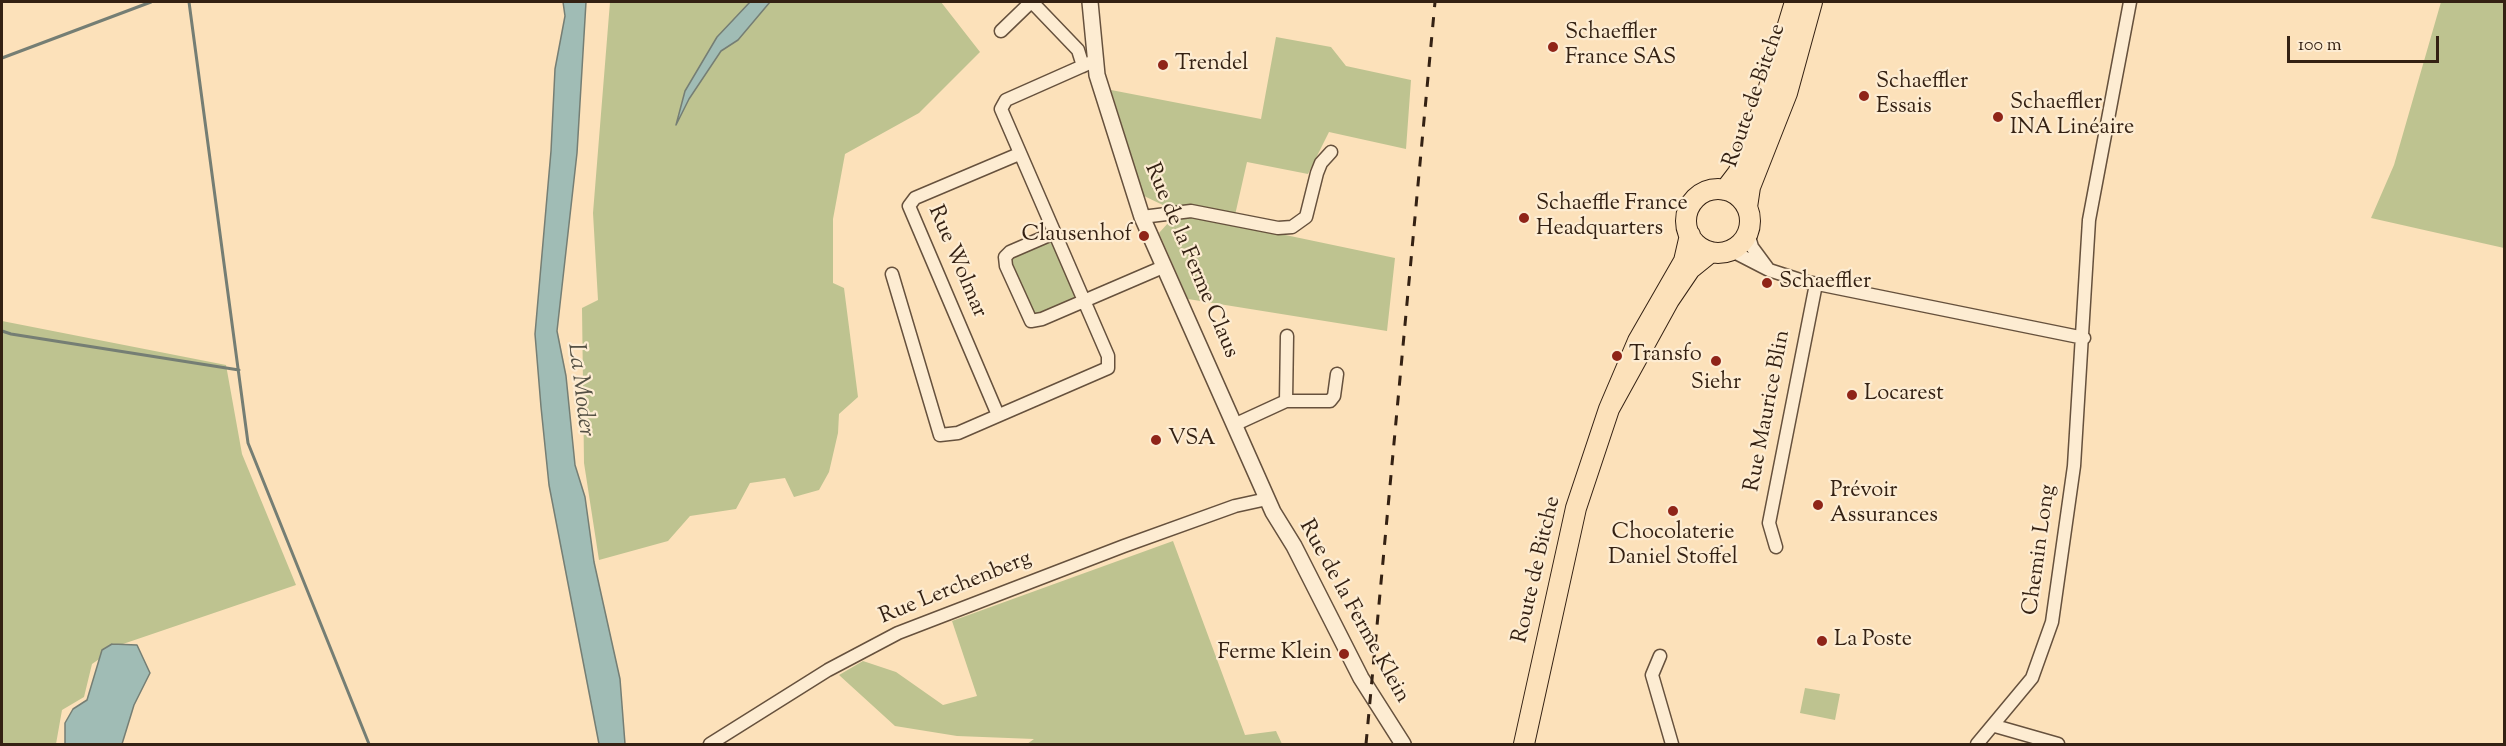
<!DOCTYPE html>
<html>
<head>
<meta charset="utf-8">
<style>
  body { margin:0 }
  #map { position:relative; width:2506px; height:746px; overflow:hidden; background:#fce1ba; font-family:"Sorts Mill Goudy",serif }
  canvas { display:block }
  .frame { position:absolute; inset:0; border:3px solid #342113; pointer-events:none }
  .scale { position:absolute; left:2287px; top:36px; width:152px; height:27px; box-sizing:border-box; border:3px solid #342113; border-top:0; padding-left:8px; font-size:18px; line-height:21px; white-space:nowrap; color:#342113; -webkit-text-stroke:4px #fdecd2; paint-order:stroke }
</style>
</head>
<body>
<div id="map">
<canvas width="2506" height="746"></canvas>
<div class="frame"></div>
<div class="scale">100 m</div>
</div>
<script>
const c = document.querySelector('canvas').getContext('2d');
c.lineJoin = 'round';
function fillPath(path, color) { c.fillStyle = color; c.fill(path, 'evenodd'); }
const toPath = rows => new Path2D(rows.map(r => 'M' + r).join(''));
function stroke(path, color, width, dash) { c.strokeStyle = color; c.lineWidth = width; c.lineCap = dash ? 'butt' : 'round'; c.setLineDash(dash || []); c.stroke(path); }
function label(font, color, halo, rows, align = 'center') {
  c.font = font + ' "Sorts Mill Goudy",serif'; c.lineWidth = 4.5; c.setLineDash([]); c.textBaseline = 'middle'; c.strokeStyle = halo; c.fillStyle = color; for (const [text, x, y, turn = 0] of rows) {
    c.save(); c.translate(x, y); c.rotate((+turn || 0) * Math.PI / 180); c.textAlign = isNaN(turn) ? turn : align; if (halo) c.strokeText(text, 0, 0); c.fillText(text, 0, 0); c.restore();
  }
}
fillPath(toPath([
  [610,2,941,2,980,52,919,113,845,154,833,219,833,283,844,288,858,397,839,414,838,433,829,472,819,490,794,497,785,478,750,483,736,509,690,516,668,541,599,560,584,463,582,308,598,300,593,213],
  [2441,2,2504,2,2504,248,2371,218,2394,165],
  [1276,37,1331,47,1346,66,1411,80,1406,149,1329,132,1308,174,1247,162,1233,224,1395,258,1387,331,1188,299,1159,233,1169,222,1165,206,1144,196,1111,90,1261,119],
  [1047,241,1054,243,1075,293,1073,300,1037,315,1030,312,1010,264,1012,257],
  [2,321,226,365,242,454,296,585,120,645,92,664,84,697,62,710,56,744,2,744],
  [1173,541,1245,735,1276,731,1282,744,1027,744,1034,739,957,736,895,726,839,675,863,661,896,672,943,705,977,696,952,621],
  [1805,688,1840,694,1835,720,1800,713]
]), '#bec390');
const water = toPath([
  [563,2,586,2,577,153,557,331,566,376,575,465,585,497,594,562,620,679,625,744,599,744,549,485,541,407,535,334,551,151,555,69,565,16,563,2],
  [750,2,770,2,738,40,721,51,689,99,676,125,685,91,717,37,750,2],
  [112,644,137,645,150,673,134,705,122,744,65,744,65,723,73,709,87,700,102,650,112,644]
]);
fillPath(water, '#a0bcb5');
stroke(water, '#757e74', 1.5);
stroke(toPath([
  [189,2,248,443,369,744],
  [2,58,151,2],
  [2,331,11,334,239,370]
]), '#757e74', 3);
const minor = toPath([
  [1032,2,1078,50,1083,66],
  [1001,31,1031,2],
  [1142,217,1191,211,1278,228,1292,227,1306,217,1317,173,1321,163,1331,152],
  [1054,233,1010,252,1005,257,1006,266,1031,321,1042,319,1163,267],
  [1726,252,1736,253,1769,270,1752,247,1748,233],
  [1769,270,1803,281,2084,338],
  [892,274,940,435,958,433,1108,368,1108,356,1001,109,1006,100,1094,61],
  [1286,401,1287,336],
  [998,415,909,206,915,198,1019,154],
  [1236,424,1286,401,1330,401,1334,396,1337,374],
  [1776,547,1769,523,1816,284],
  [1660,656,1652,675,1672,744],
  [1995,726,2058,744],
  [710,744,828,670,898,633,1124,546,1235,506,1267,499],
  [1977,744,2032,678,2052,622,2074,466,2089,220,2130,2]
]);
const tertiary = toPath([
  [1090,2,1097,75,1142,217,1273,512,1294,546,1361,678,1403,744]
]);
const primary = toPath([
  '1686 221a32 32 0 1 1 64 0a32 32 0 1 1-64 0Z',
  [1725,190,1738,173,1752,143,1795,2],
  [1747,207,1750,187,1787,93,1812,2],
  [1690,235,1684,261,1638,341,1609,409,1669,300,1690,269,1711,252],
  [1524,744,1576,508,1609,409]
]);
stroke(minor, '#66513d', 15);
stroke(tertiary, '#66513d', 18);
stroke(primary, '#342113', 22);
stroke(minor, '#fdecd2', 12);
stroke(tertiary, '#fdecd2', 15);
stroke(primary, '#fce1ba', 20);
stroke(toPath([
  [1366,744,1435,2]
]), '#342113', 3, [10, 10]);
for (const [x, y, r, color] of [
  [1553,47,6,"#8f2418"],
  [1163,65,6,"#8f2418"],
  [1864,96,6,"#8f2418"],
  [1998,117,6,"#8f2418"],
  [1524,218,6,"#8f2418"],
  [1144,236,6,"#8f2418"],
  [1767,283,6,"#8f2418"],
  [1617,356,6,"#8f2418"],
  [1716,361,6,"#8f2418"],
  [1852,395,6,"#8f2418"],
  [1156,440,6,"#8f2418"],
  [1818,505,6,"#8f2418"],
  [1673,511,6,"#8f2418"],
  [1822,641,6,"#8f2418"],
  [1344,654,6,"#8f2418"]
]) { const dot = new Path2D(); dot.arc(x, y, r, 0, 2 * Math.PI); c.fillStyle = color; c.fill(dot); stroke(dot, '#fdecd2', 2); }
label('22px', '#342113', '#fdecd2', [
  ["Schaeffler",1565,34],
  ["France SAS",1565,59],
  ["Trendel",1175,65],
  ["Schaeffler",1876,83],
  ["Essais",1876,108],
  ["Schaeffler",2010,104],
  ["INA Linéaire",2010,129],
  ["Schaeffle France",1536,205],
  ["Headquarters",1536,230],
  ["Clausenhof",1132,236,"right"],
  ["Schaeffler",1779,283],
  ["Transfo",1629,356],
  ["Siehr",1716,384,"center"],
  ["Locarest",1864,395],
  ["VSA",1168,440],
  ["Prévoir",1830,492],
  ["Assurances",1830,517],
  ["Chocolaterie",1673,534,"center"],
  ["Daniel Stoffel",1673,559,"center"],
  ["La Poste",1834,641],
  ["Ferme Klein",1332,654,"right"]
], 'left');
label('22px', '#342113', '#fdecd2', [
  ["Route de Bitche",1756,96,-71],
  ["Rue de la Ferme Claus",1190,261,67],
  ["Rue Wolmar",956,262,67],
  ["Rue Maurice Blin",1769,411,-79],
  ["Chemin Long",2041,550,-82],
  ["Route de Bitche",1538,570,-77],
  ["Rue Lerchenberg",956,589,-22],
  ["Rue de la Ferme Klein",1353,612,61]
]);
label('italic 24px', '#545044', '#fdecd2', [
  ["La Moder",579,390,83]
]);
</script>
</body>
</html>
